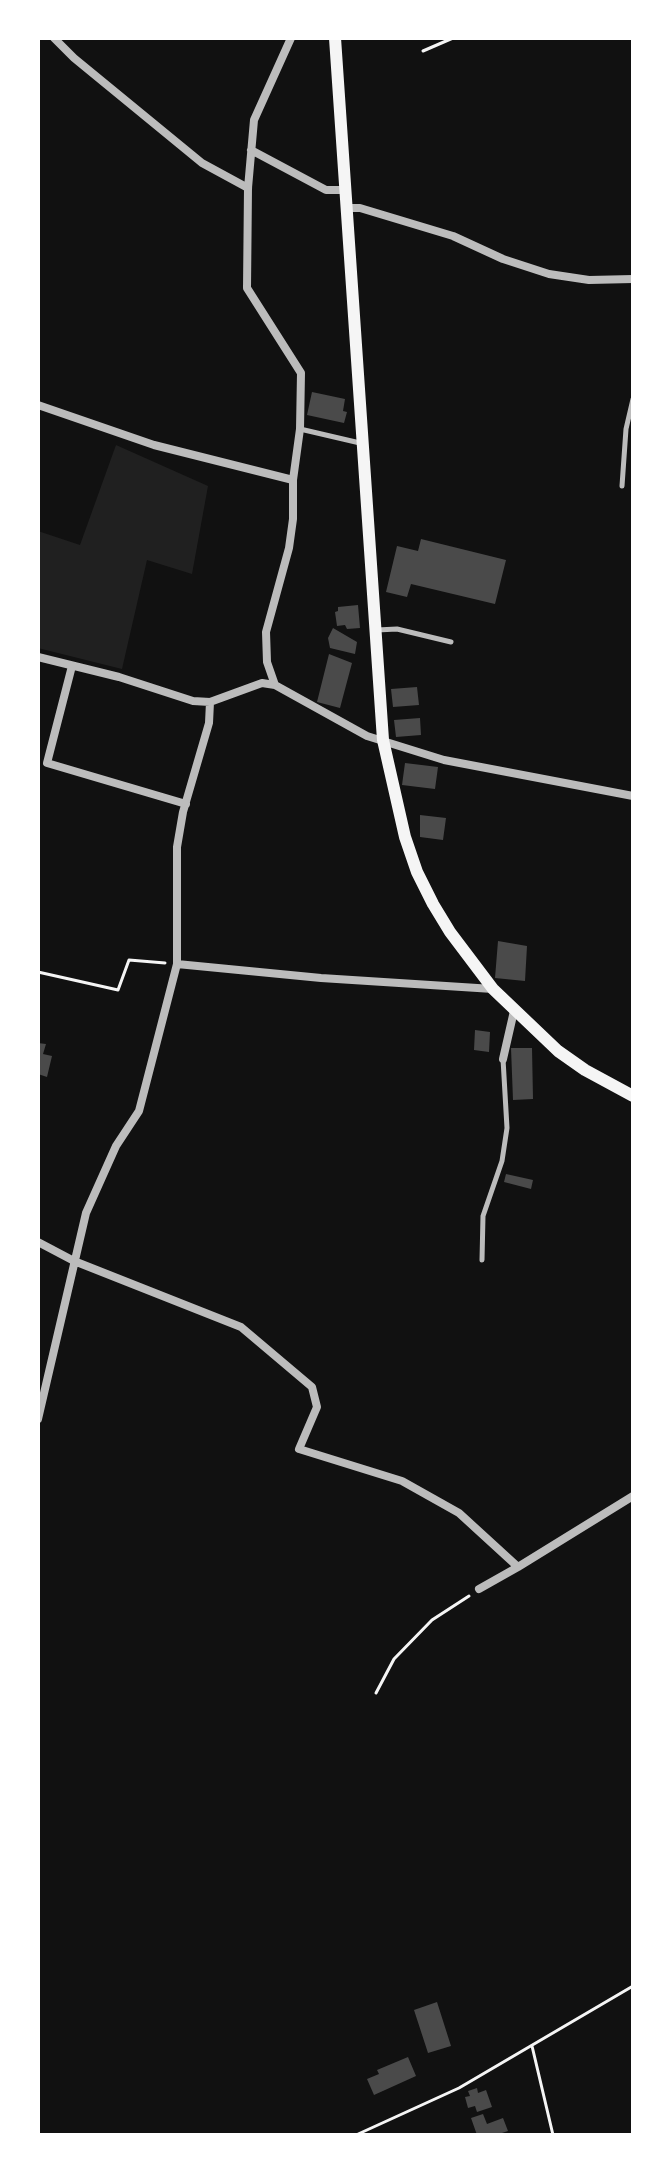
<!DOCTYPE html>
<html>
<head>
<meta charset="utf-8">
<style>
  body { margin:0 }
  #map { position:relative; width:671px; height:2173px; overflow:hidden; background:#111; font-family:Raleway,sans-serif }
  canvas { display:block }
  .frame { position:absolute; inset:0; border:40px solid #fff; pointer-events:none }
</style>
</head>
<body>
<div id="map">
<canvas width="671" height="2173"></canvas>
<div class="frame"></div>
</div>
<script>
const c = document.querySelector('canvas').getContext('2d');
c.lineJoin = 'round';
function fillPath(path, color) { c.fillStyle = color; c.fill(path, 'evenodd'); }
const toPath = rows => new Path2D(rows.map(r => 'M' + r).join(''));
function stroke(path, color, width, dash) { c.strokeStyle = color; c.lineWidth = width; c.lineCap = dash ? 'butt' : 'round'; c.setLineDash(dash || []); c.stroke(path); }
fillPath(toPath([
  [116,445,208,486,192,574,147,560,122,669,38,648,38,531,80,545]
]), '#202020');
fillPath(toPath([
  [312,392,345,399,343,411,347,412,344,423,307,415],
  [421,539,506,560,495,604,411,584,407,597,386,592,397,546,418,551],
  [358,605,360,628,347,629,345,625,337,626,335,612,338,611,338,607],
  [333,628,357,642,355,654,330,648,328,638],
  [329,654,352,663,340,708,317,702],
  [417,687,419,705,393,707,391,689],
  [420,718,421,735,396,737,394,720],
  [405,763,438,767,435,789,402,785],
  [420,815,446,818,443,840,420,837],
  [498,941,527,946,525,981,495,978],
  [475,1030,490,1032,489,1052,474,1050],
  [38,1043,46,1044,43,1054,52,1056,47,1077,38,1074],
  [511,1048,532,1048,533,1099,513,1100],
  [506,1174,533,1180,531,1189,504,1182],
  [437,2002,451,2046,428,2053,414,2010],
  [408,2057,416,2076,374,2095,367,2079,379,2074,377,2070],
  [477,2088,478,2093,486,2090,492,2107,477,2112,475,2106,468,2108,465,2097,470,2096,468,2091],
  [483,2114,487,2124,503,2118,508,2131,496,2135,477,2135,471,2118]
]), '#4a4a4a');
stroke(toPath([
  [423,51,453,38],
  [38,972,118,990,129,960,165,963],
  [376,1693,394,1659,432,1620,469,1596],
  [532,2046,553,2135],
  [356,2135,459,2088,633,1986]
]), '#f5f5f5', 3);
stroke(toPath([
  [300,429,360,443],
  [622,486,626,429,633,399],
  [377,630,397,629,451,642],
  [482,1260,483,1216,502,1161,507,1128,503,1059]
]), '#bcbcbc', 5);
stroke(toPath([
  [54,38,74,58,202,163,248,188],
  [251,150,326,190,347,190],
  [348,208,360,208,453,236,503,259,549,274,589,280,633,279],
  [38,405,154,445,293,480],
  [38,657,119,677,193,701,210,702,262,683,275,685,367,736,444,760,633,796],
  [72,666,47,763,186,804],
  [275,685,267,662,266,632,289,548,293,519,293,480,300,429,301,373,247,288,248,188,254,120,291,38],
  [177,964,321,978,493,989],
  [503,1059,514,1011],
  [38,1242,74,1261,241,1327,312,1387,317,1407,299,1449,402,1481,459,1513,518,1567,633,1496],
  [38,1419,86,1213,116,1146,139,1111,177,964,177,847,183,812,209,723,210,702],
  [479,1589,518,1567]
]), '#bcbcbc', 8);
stroke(toPath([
  [335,38,383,740,405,837,417,872,433,904,450,932,493,989,558,1051,585,1070,633,1096]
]), '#f5f5f5', 12);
</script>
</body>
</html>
